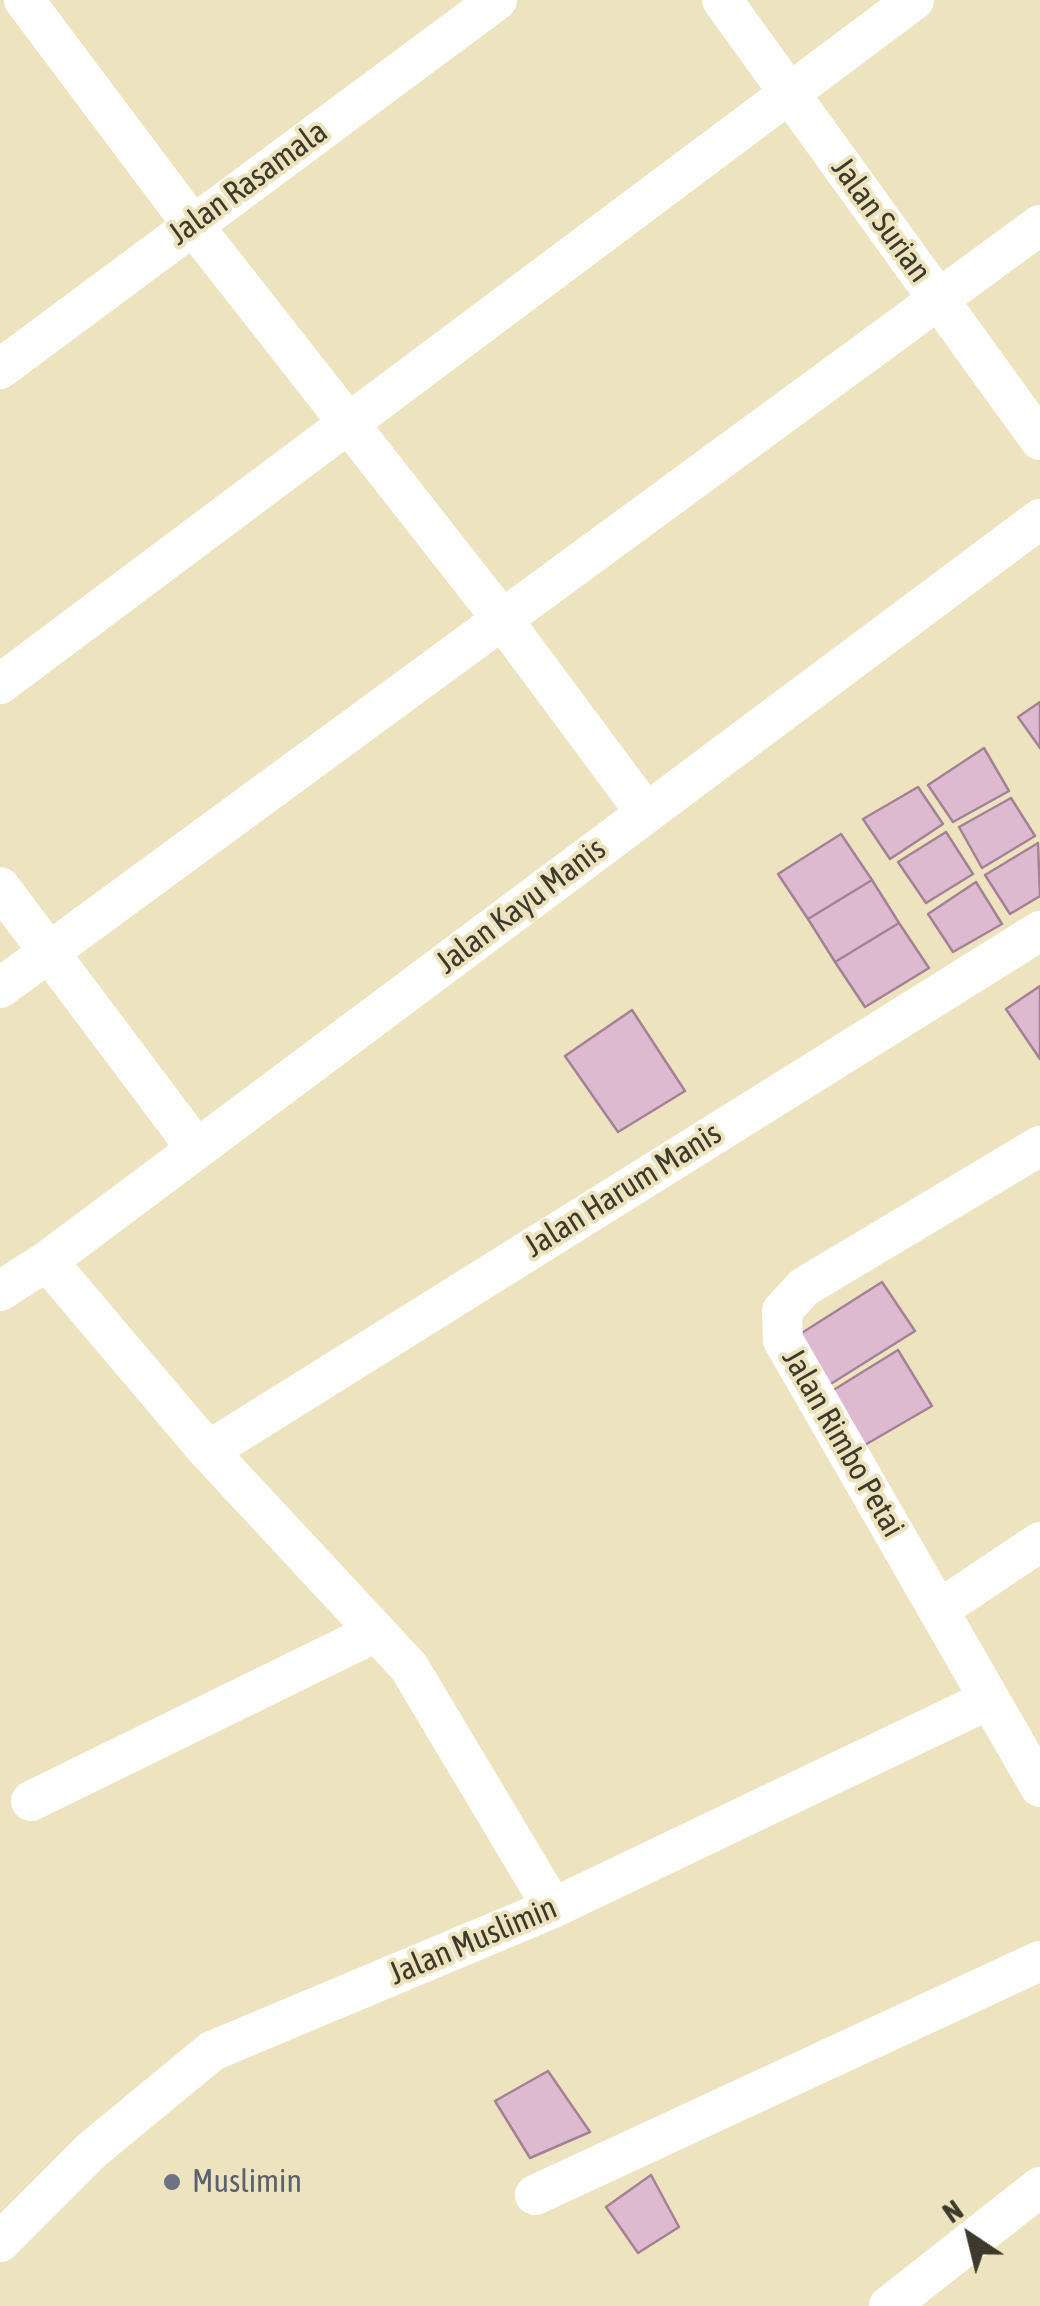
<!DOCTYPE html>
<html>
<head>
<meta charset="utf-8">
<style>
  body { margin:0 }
  #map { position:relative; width:1040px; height:2306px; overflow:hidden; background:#ede4bf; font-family:"Asap Condensed",sans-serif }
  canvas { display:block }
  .north { position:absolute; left:920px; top:2186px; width:100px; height:100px; -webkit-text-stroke:8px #ede4bf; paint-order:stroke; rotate:325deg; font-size:28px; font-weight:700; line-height:40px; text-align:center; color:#3e3a2b }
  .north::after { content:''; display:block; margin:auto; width:35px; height:45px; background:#3e3a2b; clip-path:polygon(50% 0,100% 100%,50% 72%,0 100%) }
</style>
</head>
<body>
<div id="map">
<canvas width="1040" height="2306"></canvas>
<div class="north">N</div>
</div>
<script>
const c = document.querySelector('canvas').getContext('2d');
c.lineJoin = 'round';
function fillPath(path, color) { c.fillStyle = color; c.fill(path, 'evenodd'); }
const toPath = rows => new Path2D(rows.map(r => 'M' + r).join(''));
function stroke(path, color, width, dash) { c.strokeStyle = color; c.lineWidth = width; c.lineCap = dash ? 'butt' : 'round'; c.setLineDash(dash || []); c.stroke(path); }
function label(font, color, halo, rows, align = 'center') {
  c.font = font + ' "Asap Condensed",sans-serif'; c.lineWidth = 8; c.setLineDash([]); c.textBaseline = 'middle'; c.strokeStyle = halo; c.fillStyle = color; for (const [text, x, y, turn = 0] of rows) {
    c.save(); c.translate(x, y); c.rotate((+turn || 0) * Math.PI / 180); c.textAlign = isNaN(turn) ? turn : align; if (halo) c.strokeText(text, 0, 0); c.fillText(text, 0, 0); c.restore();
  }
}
const building = toPath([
  [1040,702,1040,748,1018,717,1040,702],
  [984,748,1009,791,953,822,928,785,984,748],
  [918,787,943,824,890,859,863,819,918,787],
  [1011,798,1035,836,982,868,959,827,1011,798],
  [946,832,973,874,926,903,898,862,946,832],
  [841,834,872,880,808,919,778,874,841,834],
  [1038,843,1040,896,1010,914,985,875,1038,843],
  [872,880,899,923,835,962,808,919,872,880],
  [976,882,1002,924,953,952,928,914,976,882],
  [899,923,929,968,865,1007,835,962,899,923],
  [1040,986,1040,1059,1006,1009,1040,986],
  [632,1010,685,1091,618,1132,565,1056,632,1010],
  [882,1282,915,1331,829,1385,797,1336,882,1282],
  [898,1350,932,1406,858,1449,827,1394,898,1350],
  [548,2071,590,2132,530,2158,495,2101,548,2071],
  [651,2175,679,2227,638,2253,606,2207,651,2175]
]);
fillPath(building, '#debad0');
stroke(building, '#a38296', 2.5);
stroke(toPath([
  [24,0,192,224,502,619,646,813],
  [722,0,1040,440],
  [0,369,497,0],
  [0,684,914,0],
  [0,887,196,1148],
  [0,988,1040,225],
  [1040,1146,804,1287,782,1311,783,1340,1040,1787],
  [47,1261,208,1451,409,1667,553,1908],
  [0,1291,47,1261,1040,519],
  [208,1451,1040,931],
  [940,1609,1040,1542],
  [31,1801,376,1632],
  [535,2195,1040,1961],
  [0,2242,92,2150,212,2051,553,1908,988,1700],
  [889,2306,1040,2187]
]), '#fff', 40);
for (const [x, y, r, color] of [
  [172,2182,10,"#6b7280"]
]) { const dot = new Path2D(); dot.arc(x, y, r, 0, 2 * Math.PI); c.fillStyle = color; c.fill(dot); stroke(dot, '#ede4bf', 4); }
label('32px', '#3e3a2b', '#ede4bf', [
  ["Jalan Rasamala",248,183,-36],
  ["Jalan Surian",881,220,54],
  ["Jalan Kayu Manis",521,906,-37],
  ["Jalan Harum Manis",623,1190,-32],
  ["Jalan Rimbo Petai",843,1443,60],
  ["Jalan Muslimin",473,1941,-23]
]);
label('32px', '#5b616d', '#ede4bf', [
  ["Muslimin",192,2182]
], 'left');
</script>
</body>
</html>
